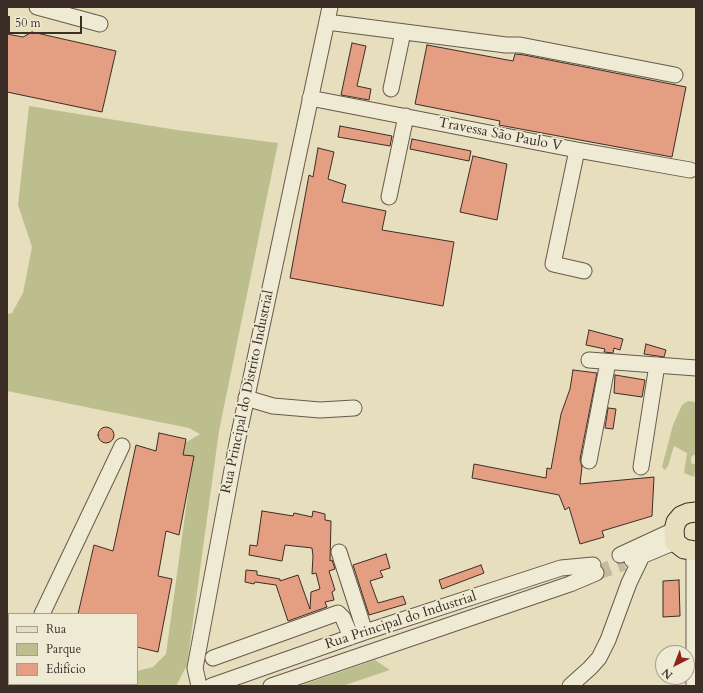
<!DOCTYPE html>
<html>
<head>
<meta charset="utf-8">
<style>
  body { margin:0 }
  #map { position:relative; width:703px; height:693px; overflow:hidden; background:#e7debd; font-family:Cardo,serif }
  canvas { display:block }
  .frame { position:absolute; inset:0; border:8px solid #3c2d27; pointer-events:none }
  .legend { position:absolute; left:8px; top:613px; width:130px; height:72px; box-sizing:border-box; background:#efead4; border:1px solid #a79e8f; margin:0; padding:5px 7px; list-style:none; font-size:12px; color:#3c2d27 }
  .legend li { display:flex; align-items:center; gap:8px; height:20px }
  .legend b { width:20px; border:1px solid #a79e8f }
  .north { position:absolute; left:655px; top:645px; width:40px; height:40px; box-sizing:border-box; background:#efead4; border:1px solid #a79e8f; border-radius:50%; rotate:222deg; font-size:11px; font-weight:700; line-height:16px; text-align:center; color:#3c2d27 }
  .north::after { content:''; display:block; margin:auto; width:14px; height:18px; background:#8f2418; clip-path:polygon(50% 0,100% 100%,50% 72%,0 100%) }
  .scale { position:absolute; left:8px; top:16px; width:74px; height:18px; box-sizing:border-box; border:2px solid #3c2d27; border-top:0; padding-left:5px; font-size:12px; line-height:14px; white-space:nowrap; color:#3c2d27; -webkit-text-stroke:3px #efead4; paint-order:stroke }
</style>
</head>
<body>
<div id="map">
<canvas width="703" height="693"></canvas>
<div class="frame"></div>
<ul class="legend">
<li><b style="height:5px;background:#e7debd"></b>Rua</li>
<li><b style="height:11px;background:#bcbf8d"></b>Parque</li>
<li><b style="height:11px;background:#e49e82"></b>Edifício</li>
</ul>
<div class="north">N</div>
<div class="scale">50 m</div>
</div>
<script>
const c = document.querySelector('canvas').getContext('2d');
c.lineJoin = 'round';
function fillPath(path, color) { c.fillStyle = color; c.fill(path, 'evenodd'); }
const toPath = rows => new Path2D(rows.map(r => 'M' + r).join(''));
function stroke(path, color, width, dash) { c.strokeStyle = color; c.lineWidth = width; c.lineCap = dash ? 'butt' : 'round'; c.setLineDash(dash || []); c.stroke(path); }
function label(font, color, halo, rows, align = 'center') {
  c.font = font + ' Cardo,serif'; c.lineWidth = 3.5; c.setLineDash([]); c.textBaseline = 'middle'; c.strokeStyle = halo; c.fillStyle = color; for (const [text, x, y, turn = 0] of rows) {
    c.save(); c.translate(x, y); c.rotate((+turn || 0) * Math.PI / 180); c.textAlign = isNaN(turn) ? turn : align; if (halo) c.strokeText(text, 0, 0); c.fillText(text, 0, 0); c.restore();
  }
}
fillPath(toPath([
  [29,106,177,130,278,143,219,431,187,665,176,686,10,686,11,684,137,684,137,671,153,667,166,654,193,457,183,455,185,443,200,434,189,428,7,391,7,314,12,313,23,293,32,247,18,205],
  [688,401,696,402,696,454,692,456,691,459,691,463,696,465,694,477,684,473,687,453,674,446,668,466,665,470,662,467,673,425,682,405],
  [375,660,390,670,342,686,299,686]
]), '#bcbf8d');
const building = toPath([
  [32,32,116,51,102,112,7,92,7,34,23,37,32,32],
  [352,43,366,46,357,86,371,89,369,100,341,95,352,43],
  [427,45,513,61,515,54,524,55,686,87,672,157,499,125,500,121,415,104,427,45],
  [340,126,392,136,390,146,338,137,340,126],
  [412,139,471,151,469,161,410,149,412,139],
  [318,148,334,152,328,179,346,185,342,202,386,211,382,230,454,242,443,306,290,278,309,175,313,177,318,148],
  [473,156,507,164,497,220,460,212,473,156],
  [589,330,623,339,620,350,614,348,613,353,604,352,605,349,586,345,589,330],
  [646,344,666,350,664,357,644,354,646,344],
  [573,370,597,373,580,459,582,467,580,484,654,477,652,516,602,531,604,537,580,544,569,507,565,510,559,495,472,478,474,464,546,478,547,468,551,469,561,414,570,389,573,370],
  [615,375,645,380,642,397,614,393,615,375],
  [608,408,616,409,613,429,605,428,608,408],
  '98 435a8 8 0 1 1 16 0a8 8 0 1 1-16 0Z',
  [159,433,186,439,183,455,194,456,179,535,166,531,158,576,172,579,158,652,137,647,137,614,78,614,94,545,113,551,136,445,156,451,159,433],
  [262,511,293,516,294,513,312,517,313,511,325,514,325,520,331,521,330,561,332,560,335,569,329,571,335,590,332,592,334,600,325,602,327,607,288,621,276,585,255,582,254,584,245,582,246,570,257,571,257,575,280,579,280,581,298,575,310,609,311,592,320,589,316,573,312,574,313,556,312,548,285,545,282,561,249,555,250,545,257,546,262,511],
  [386,554,390,568,380,571,383,577,370,581,378,603,403,596,406,604,369,615,353,565,386,554],
  [481,565,484,573,442,589,439,580,481,565],
  [679,580,680,616,663,617,663,581,679,580]
]);
fillPath(building, '#e49e82');
stroke(building, '#3c2d27', 1);
stroke(toPath([
  [596,573,624,563]
]), '#c5bb9f', 15, [15, 8]);
const minor = toPath([
  [37,7,100,24],
  [327,22,506,45,520,45,675,75],
  [391,89,403,32],
  [310,98,577,150,690,170],
  [577,150,553,264,584,271],
  [389,197,406,116],
  [589,360,696,368],
  [246,398,273,406,320,410,354,408],
  [589,461,608,362],
  [641,467,657,365],
  [339,552,365,632],
  [694,552,694,686],
  [620,555,674,530],
  [632,560,675,542],
  [42,614,122,446],
  [213,658,338,613,343,618,351,637],
  [18,686,19,684],
  [199,686,195,668,237,443,330,7],
  [211,686,365,632,561,568,593,565],
  [271,686,570,584,596,573],
  [570,686,590,668,599,658,608,640,629,583,641,558]
]);
const major = toPath([
  [696,512,688,513,681,516,676,522,674,530,675,542,684,549,696,551]
]);
stroke(minor, '#67594c', 17);
stroke(major, '#3c2d27', 21);
stroke(minor, '#efead4', 15);
stroke(major, '#e7debd', 19);
label('14px', '#3c2d27', '#efead4', [
  ["Travessa São Paulo V",500,135,11],
  ["Rua Principal do Distrito Industrial",248,392,-78],
  ["Rua Principal do Industrial",401,621,-18]
]);
</script>
</body>
</html>
